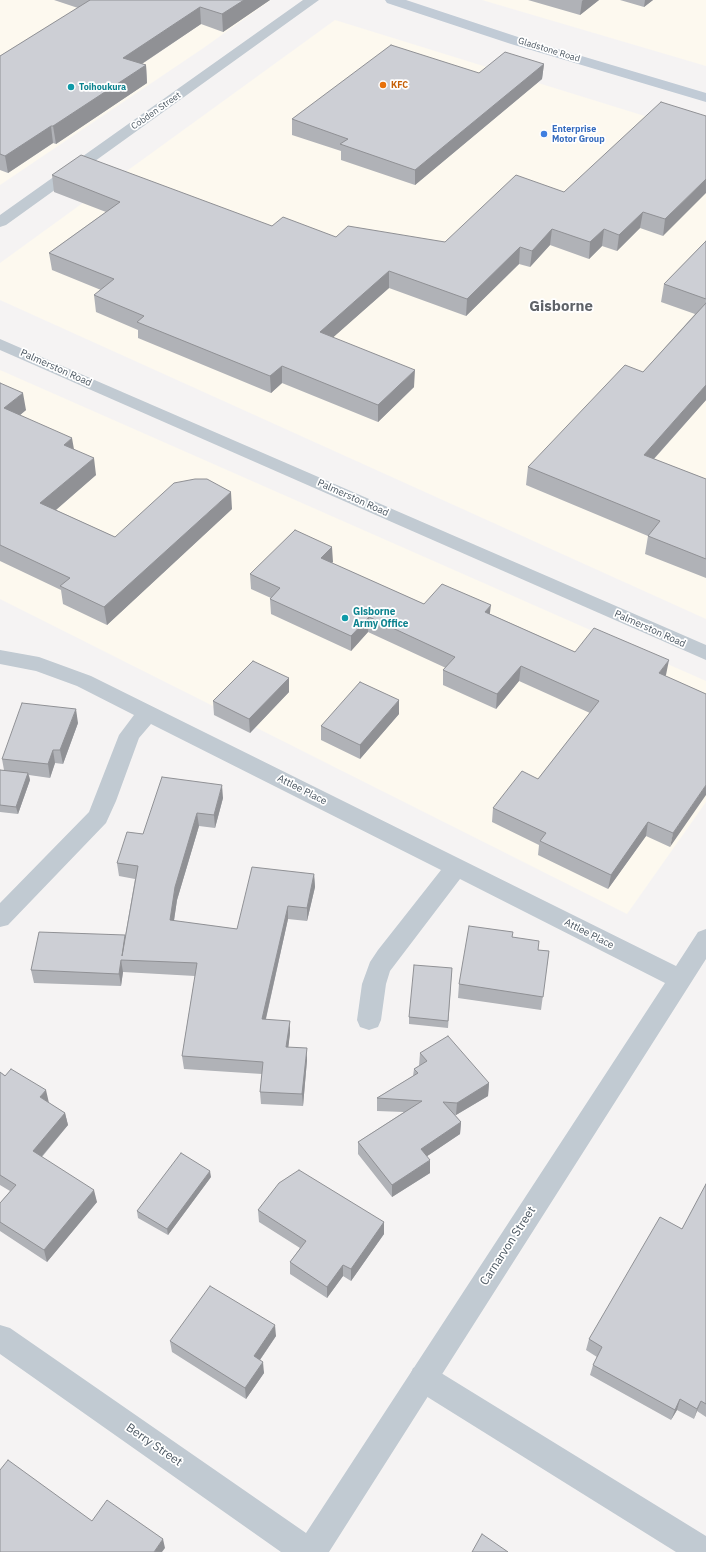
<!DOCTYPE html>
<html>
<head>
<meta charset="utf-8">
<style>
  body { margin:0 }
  canvas { display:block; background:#f5f3f3 }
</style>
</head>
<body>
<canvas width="706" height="1552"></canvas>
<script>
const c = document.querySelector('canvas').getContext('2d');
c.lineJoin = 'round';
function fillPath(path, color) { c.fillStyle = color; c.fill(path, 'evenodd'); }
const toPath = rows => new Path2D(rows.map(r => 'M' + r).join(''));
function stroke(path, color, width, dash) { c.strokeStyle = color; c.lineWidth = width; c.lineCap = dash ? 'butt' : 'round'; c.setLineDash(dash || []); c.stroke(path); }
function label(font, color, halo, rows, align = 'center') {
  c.font = font + ' "IBM Plex Sans",sans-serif'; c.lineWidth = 3.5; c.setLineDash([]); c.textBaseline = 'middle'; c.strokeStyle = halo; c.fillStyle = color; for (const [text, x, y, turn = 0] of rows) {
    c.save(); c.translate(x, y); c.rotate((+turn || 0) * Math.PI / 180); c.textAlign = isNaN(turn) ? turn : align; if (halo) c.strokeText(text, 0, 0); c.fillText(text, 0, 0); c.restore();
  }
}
fillPath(toPath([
  [0,0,271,0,202,49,0,185],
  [482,0,706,0,706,66],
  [335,20,706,135,706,619,0,300,0,263],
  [0,370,706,681,706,802,627,914,0,599]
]), '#fdf9ef');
fillPath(toPath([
  [423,1364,433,1368,706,1536,706,1552,676,1552,413,1388,409,1378,413,1368,423,1364]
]), '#c1cad2');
fillPath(toPath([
  [303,0,319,0,6,225,0,227,0,215,303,0],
  [0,650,39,657,91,676,676,966,698,932,706,929,706,959,329,1552,281,1552,0,1354,0,1325,10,1328,306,1533,665,983,460,879,390,971,386,984,381,1020,378,1027,369,1030,360,1027,357,1020,362,984,370,962,378,950,441,870,151,724,139,738,116,801,106,823,8,925,0,927,0,903,89,812,119,735,134,715,77,686,36,671,0,664,0,650]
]), '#c1cad2');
fillPath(toPath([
  [0,339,706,645,706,660,0,350,0,339]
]), '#c1cad2');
fillPath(toPath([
  [385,0,406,0,521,38,706,93,706,102,511,44,387,3,385,0]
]), '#c1cbd6');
fillPath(toPath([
  [54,0,270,0,223,32,201,24,142,64,146,65,147,83,56,144,53,143,8,173,0,170,0,56,78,8],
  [528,0,599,0,580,15],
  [620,0,653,0,644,7],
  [544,64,542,79,415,185,341,160,341,151,292,135,292,119,479,73],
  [706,116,663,236,640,228,617,251,602,246,589,259,550,245,530,267,519,264,466,316,389,288,333,337,414,387,378,422,282,383,271,393,138,338,138,330,96,312,94,295,101,290,52,270,49,253,106,212,54,192,52,175,272,226,336,237,445,242,564,192],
  [706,241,706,400,654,459,706,479,706,578,645,554,648,536,526,485,528,467,643,372,695,314,661,302,664,284],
  [0,383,26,410,20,415,74,449,96,475,56,510,115,537,232,509,107,625,63,604,61,590,0,561],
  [333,562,331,563,424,604,490,614,575,652,666,675,665,676,706,694,670,847,646,836,608,889,538,855,539,845,492,822,493,808,538,779,590,713,519,681,496,709,443,685,443,670,446,668,368,632,351,651,271,614,270,599,271,598,251,589,250,574],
  [289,678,289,692,250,733,214,715,213,701],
  [399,714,360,759,321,740,321,726],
  [78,723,63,764,55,763,50,778,29,775,30,780,18,814,0,812,0,770,4,770,2,759],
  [223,798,215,828,199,826,177,900,174,921,237,929,314,874,315,887,307,921,288,919,266,1019,290,1033,288,1047,307,1060,303,1106,261,1104,260,1092,262,1074,184,1069,182,1056,195,976,123,972,121,986,34,983,31,970,125,937,135,879,119,876,117,863,143,834],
  [512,937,538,950,549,951,541,1010,458,998,459,984],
  [452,968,448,1028,409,1024,409,1017],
  [420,1053,489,1083,488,1096,456,1115,455,1115,461,1122,460,1134,427,1156,430,1173,392,1197,358,1154,358,1142,404,1112,377,1111,377,1098,413,1076,414,1069,419,1066],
  [0,1072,65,1113,68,1125,42,1157,97,1202,47,1262,0,1231,0,1203,10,1191,0,1185],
  [211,1177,168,1235,138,1218,137,1211],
  [706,1184,706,1417,697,1411,694,1419,677,1410,671,1420,590,1375,593,1365,597,1357,586,1350,589,1339,682,1229],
  [258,1210,384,1222,384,1234,351,1281,343,1276,327,1298,290,1274,290,1262,300,1248,259,1222],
  [276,1336,260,1360,264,1373,246,1399,172,1352,170,1341]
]), '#b0b2b7');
fillPath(toPath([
  [244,0,270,0,223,32,222,14],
  [583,0,599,0,580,15,582,1],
  [645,0,653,0,644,7],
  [200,7,201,24,125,75,123,58],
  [544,64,542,79,415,185,415,170],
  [146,65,147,83,56,144,53,126],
  [51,126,53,143,8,173,5,156],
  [706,179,706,193,663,236,665,219],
  [643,212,640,228,617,251,619,235],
  [552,229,550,245,530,267,532,251],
  [604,229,602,246,589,259,590,242],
  [520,247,519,264,466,316,467,299],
  [389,271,389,288,320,349,320,332],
  [282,366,282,383,271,393,270,376],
  [415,370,414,387,378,422,378,405],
  [706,385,706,400,641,473,644,455],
  [23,393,26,410,8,425,4,408],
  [72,438,75,455,64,445],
  [94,458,96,475,43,521,40,503],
  [231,492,232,509,107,625,104,607],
  [332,547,333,562,321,573,321,558],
  [491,605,489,620,485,612],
  [369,617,368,632,351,651,351,636],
  [669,660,666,675,656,688,659,673],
  [521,666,519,681,496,709,497,694],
  [289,678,289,692,250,733,249,719],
  [399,700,399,714,360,759,360,745],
  [76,709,78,723,63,764,60,750],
  [53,750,55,763,50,778,48,764],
  [28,773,30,780,18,814,16,807],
  [222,785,223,798,215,828,214,815],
  [706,785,706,795,670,847,673,833],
  [197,813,199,826,177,900,172,933,170,920,175,887],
  [648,822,646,836,608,889,611,875],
  [314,874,315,887,307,921,307,908],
  [288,906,288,919,263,1031,262,1019],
  [121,960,123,972,121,986,119,974],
  [290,1021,290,1033,287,1059,286,1047],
  [307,1048,307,1060,303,1106,302,1094],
  [489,1083,488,1096,456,1115,457,1103],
  [46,1090,49,1103,40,1097],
  [65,1113,68,1125,36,1163,33,1151],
  [461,1122,460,1134,420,1161,421,1149],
  [430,1160,430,1173,392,1197,392,1185],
  [210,1171,211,1177,168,1235,167,1229],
  [94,1190,97,1202,47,1262,44,1250],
  [384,1222,384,1234,351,1281,351,1269],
  [343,1265,343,1276,327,1298,327,1287],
  [275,1325,276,1336,255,1367,254,1356],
  [263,1362,264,1373,246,1399,245,1388],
  [680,1399,677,1410,671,1420,675,1410],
  [701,1401,697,1411,694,1419,697,1409],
  [163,1539,165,1548,162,1552,154,1552]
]), '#909195');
const building = toPath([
  [90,0,244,0,222,14,200,7,123,58,146,65,53,126,51,126,5,156,0,154,0,56,90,0],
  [391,45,479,73,505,52,544,64,415,170,340,144,348,139,292,119,391,45],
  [661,102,706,116,706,179,665,219,643,212,619,235,604,229,590,242,552,229,532,251,520,247,467,299,389,271,320,332,415,370,378,405,282,366,270,376,137,322,144,316,94,295,114,279,49,253,120,202,52,175,81,155,272,226,283,217,336,237,348,226,445,242,516,175,564,192,661,102],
  [706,241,706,299,664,284,706,241],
  [706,303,706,385,644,455,706,479,706,559,648,536,660,521,528,467,625,365,643,372,706,303],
  [0,383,23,393,4,408,72,438,64,445,94,458,40,503,115,537,174,483,195,479,207,479,231,492,104,607,60,586,70,578,0,545,0,383],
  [295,530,332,547,321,558,424,604,442,584,491,605,485,612,575,652,594,628,669,660,659,673,706,694,706,785,673,833,648,822,611,875,540,841,546,833,493,808,522,771,538,779,599,701,521,666,497,694,443,670,455,657,369,617,351,636,270,599,280,588,250,574,295,530],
  [253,661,289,678,249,719,213,701,253,661],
  [360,682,399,700,360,745,321,726,360,682],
  [22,703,76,709,60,750,53,750,48,764,2,759,22,703],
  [0,770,28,773,16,807,0,805,0,770],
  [162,777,222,785,214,815,197,813,175,887,170,920,237,929,252,867,314,874,307,908,288,906,262,1019,290,1021,286,1047,307,1048,302,1094,260,1092,263,1062,182,1056,197,963,121,960,119,974,31,970,39,932,125,935,122,956,138,866,117,863,127,832,143,834,162,777],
  [469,926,513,932,512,937,539,941,538,950,549,951,543,997,459,984,469,926],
  [414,965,452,968,448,1021,409,1017,414,965],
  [448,1036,489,1083,457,1103,443,1102,461,1122,421,1149,430,1160,392,1185,358,1142,422,1101,377,1098,418,1073,414,1069,427,1061,420,1053,448,1036],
  [11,1069,46,1090,40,1097,65,1113,33,1151,94,1190,44,1250,0,1222,0,1203,16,1185,0,1175,0,1072,5,1076,11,1069],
  [181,1153,210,1171,167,1229,137,1211,181,1153],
  [299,1170,384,1222,351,1269,343,1265,327,1287,290,1262,306,1241,258,1210,279,1183,299,1170],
  [706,1184,706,1404,701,1401,697,1409,680,1399,675,1410,593,1365,602,1347,589,1339,660,1217,682,1229,706,1184],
  [210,1286,275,1325,254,1356,263,1362,245,1388,170,1341,210,1286],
  [8,1460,92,1521,107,1500,163,1539,154,1552,0,1552,0,1470,8,1460],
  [482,1534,508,1552,472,1552,482,1534]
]);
fillPath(building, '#cdcfd5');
stroke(building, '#909195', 1);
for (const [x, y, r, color] of [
  [383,85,4,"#e8710a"],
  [71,87,4,"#0f9aa8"],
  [544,134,4,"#3f7fe0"],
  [345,618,4,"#0f9aa8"]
]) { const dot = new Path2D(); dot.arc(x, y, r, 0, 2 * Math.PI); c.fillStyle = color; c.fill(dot); stroke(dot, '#fff', 1.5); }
label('9px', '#4a5661', '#fff', [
  ["Gladstone Road",549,50,17],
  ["Cobden Street",156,111,-35]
]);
label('bold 9px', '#c56008', '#fff', [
  ["KFC",391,85]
], 'left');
label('bold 9px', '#0d838f', '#fff', [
  ["Toihoukura",79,87]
], 'left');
label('bold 9px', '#366cbe', '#fff', [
  ["Enterprise",552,129],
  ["Motor Group",552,139]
], 'left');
label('10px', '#4a5661', '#fff', [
  ["Palmerston Road",56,368,24],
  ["Palmerston Road",353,498,24],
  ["Palmerston Road",650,629,24],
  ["Attlee Place",302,790,27],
  ["Attlee Place",589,934,27]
]);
label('bold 10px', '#0d838f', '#fff', [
  ["Gisborne",353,612],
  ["Army Office",353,624]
], 'left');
label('12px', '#4a5661', '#fff', [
  ["Carnarvon Street",508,1246,-57],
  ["Berry Street",154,1445,35]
]);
label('bold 15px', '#5f6368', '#fff', [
  ["Gisborne",561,307]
]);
</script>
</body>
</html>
